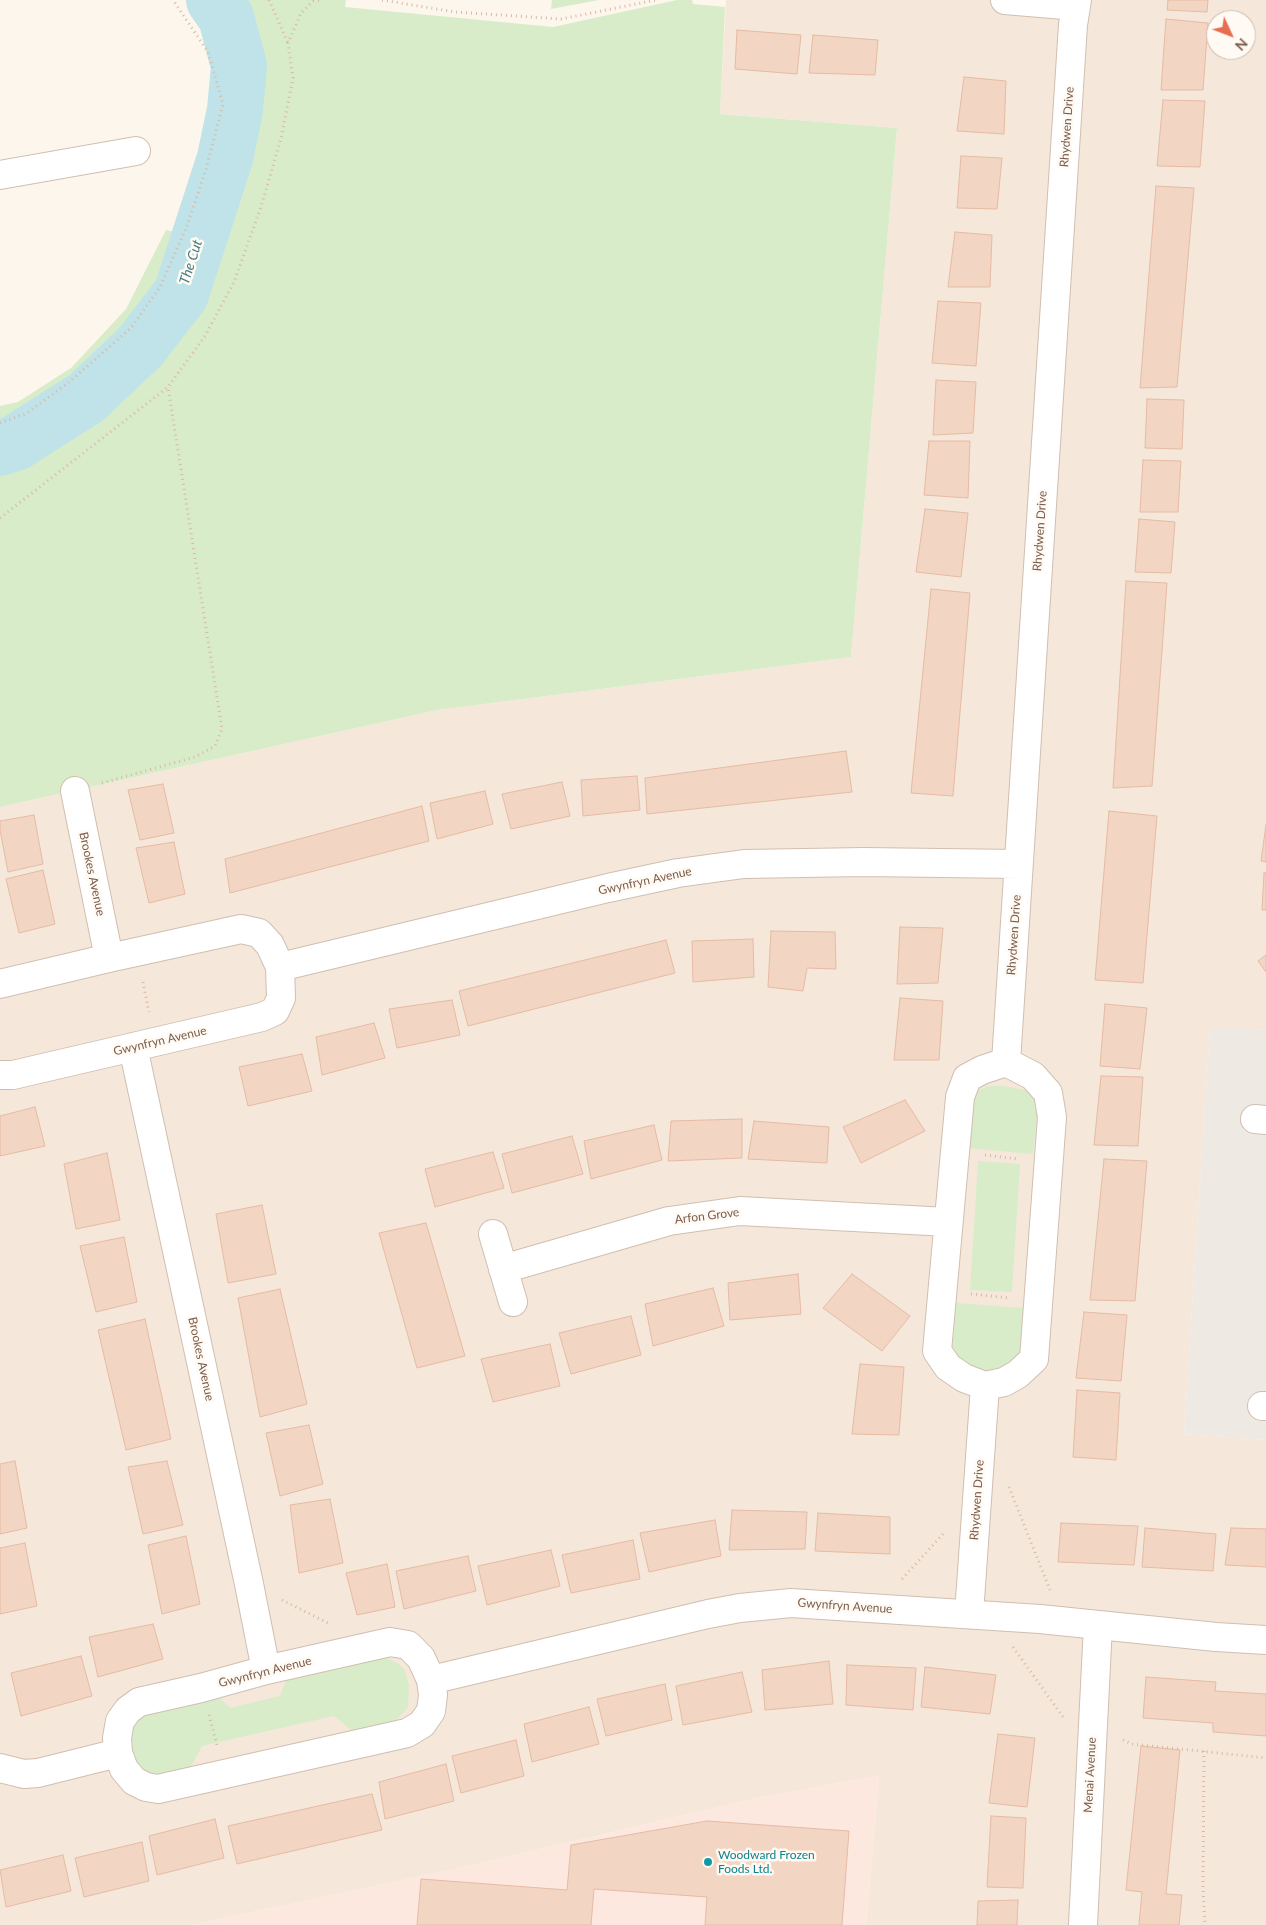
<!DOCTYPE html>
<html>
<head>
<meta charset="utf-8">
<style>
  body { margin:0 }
  #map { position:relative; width:1266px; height:1925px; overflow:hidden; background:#fdf6ec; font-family:Lato,sans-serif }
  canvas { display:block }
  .north { position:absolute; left:1206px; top:10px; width:50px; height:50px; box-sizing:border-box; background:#fffaf3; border:1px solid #cabbb1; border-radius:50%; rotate:133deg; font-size:14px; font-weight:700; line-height:20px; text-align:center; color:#7a5c4d }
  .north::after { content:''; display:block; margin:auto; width:18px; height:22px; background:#e76f51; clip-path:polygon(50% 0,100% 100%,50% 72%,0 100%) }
</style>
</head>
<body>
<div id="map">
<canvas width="1266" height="1925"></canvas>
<div class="north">N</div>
</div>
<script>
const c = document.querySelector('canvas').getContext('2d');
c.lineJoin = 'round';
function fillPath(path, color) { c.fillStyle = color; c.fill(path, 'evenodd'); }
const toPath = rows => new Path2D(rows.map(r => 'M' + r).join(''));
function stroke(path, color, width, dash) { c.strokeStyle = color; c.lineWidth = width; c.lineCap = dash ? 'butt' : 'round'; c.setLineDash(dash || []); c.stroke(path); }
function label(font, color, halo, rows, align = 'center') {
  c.font = font + ' Lato,sans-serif'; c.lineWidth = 5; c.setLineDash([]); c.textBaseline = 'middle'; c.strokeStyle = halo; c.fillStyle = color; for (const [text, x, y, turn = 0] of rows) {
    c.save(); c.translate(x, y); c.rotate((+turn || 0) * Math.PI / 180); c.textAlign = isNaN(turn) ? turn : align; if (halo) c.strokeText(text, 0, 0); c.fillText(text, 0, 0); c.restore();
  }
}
fillPath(toPath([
  [726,0,1266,0,1266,1030,1210,1028,1184,1434,1266,1440,1266,1925,866,1925,879,1776,758,1798,460,1868,192,1925,0,1925,0,807,437,710,851,657,897,128,720,114],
  [1216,20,1246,20,1246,50,1216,50]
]), '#f5e8da');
fillPath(toPath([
  [879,1776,866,1925,192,1925,460,1868,758,1798]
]), '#fde8e0');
fillPath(toPath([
  [1210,1027,1266,1030,1266,1440,1184,1434]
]), '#efe9e4');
fillPath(toPath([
  [227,0,346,0,345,7,553,27,677,0,692,0,693,4,725,7,720,114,897,128,851,657,437,710,0,807,0,406,18,402,71,368,126,309,166,230,210,240,239,164,250,114,250,69,237,17],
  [552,0,599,0,551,9],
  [988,1086,1003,1086,1025,1090,1032,1095,1038,1107,1033,1154,966,1148,973,1096,979,1090],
  [978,1161,1020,1164,1012,1292,970,1290],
  [956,1303,1024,1308,1020,1358,1009,1368,988,1372,979,1371,952,1354],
  [386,1657,399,1664,405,1671,409,1686,408,1707,394,1723,355,1733,334,1716,202,1746,189,1770,155,1777,135,1766,127,1730,138,1714,216,1694,230,1708,280,1696,288,1675]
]), '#d8ecc9');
const water = toPath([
  [64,412,0,451,0,438,64,412]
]);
fillPath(water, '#bfe3e8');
stroke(water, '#a5d3da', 1);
stroke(toPath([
  [0,448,15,443,86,398,140,347,181,294,225,158,235,110,239,66,226,17,214,0]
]), '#bfe3e8', 56);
const building = toPath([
  [1168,0,1208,0,1207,12,1167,10,1168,0],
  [1166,19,1208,23,1203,90,1161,90,1166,19],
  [737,30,801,35,797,74,735,69,737,30],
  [813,35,878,40,875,75,809,73,813,35],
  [964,77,1006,81,1004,134,957,131,964,77],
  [1163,100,1205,101,1200,167,1157,166,1163,100],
  [961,156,1002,158,997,209,957,208,961,156],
  [1156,186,1194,188,1177,387,1140,388,1156,186],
  [955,232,992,235,990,287,948,287,955,232],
  [938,301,981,303,976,366,932,363,938,301],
  [936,380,976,382,973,433,933,435,936,380],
  [1147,399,1184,400,1182,449,1145,448,1147,399],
  [929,441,970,441,968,498,924,495,929,441],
  [1143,460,1181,461,1178,512,1140,512,1143,460],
  [925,509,968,513,961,577,916,572,925,509],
  [1139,519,1175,522,1171,573,1135,572,1139,519],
  [1126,581,1167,583,1152,786,1113,788,1126,581],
  [931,589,970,593,953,796,911,793,931,589],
  [846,751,852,792,647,814,645,778,846,751],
  [637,776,640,810,583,816,581,780,637,776],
  [562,782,570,816,511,829,502,794,562,782],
  [163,784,174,833,140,840,128,790,163,784],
  [485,791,493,824,437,839,430,803,485,791],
  [422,806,429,841,230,893,225,859,422,806],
  [1109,811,1157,816,1143,983,1095,980,1109,811],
  [34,815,43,864,8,872,0,830,0,821,34,815],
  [1266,825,1266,862,1261,861,1266,825],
  [174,842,185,894,149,903,136,848,174,842],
  [43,870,55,924,19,933,6,879,43,870],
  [1264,873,1266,873,1266,910,1262,910,1264,873],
  [900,927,943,928,938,983,897,984,900,927],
  [771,931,835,932,836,969,807,968,803,991,768,987,771,931],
  [753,939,754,977,693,982,692,941,753,939],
  [666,940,675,973,468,1026,459,991,666,940],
  [1266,955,1266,972,1258,961,1266,955],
  [900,998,943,1001,939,1060,894,1060,900,998],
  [452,1000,460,1035,397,1048,389,1009,452,1000],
  [1105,1004,1147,1008,1140,1069,1100,1066,1105,1004],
  [374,1023,385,1058,322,1075,316,1037,374,1023],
  [302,1054,312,1091,248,1106,239,1067,302,1054],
  [1101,1076,1143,1077,1138,1146,1094,1145,1101,1076],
  [905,1100,925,1131,861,1163,843,1127,905,1100],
  [35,1107,45,1146,0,1156,0,1116,35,1107],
  [742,1119,742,1158,668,1161,671,1121,742,1119],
  [754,1121,829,1127,827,1163,748,1159,754,1121],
  [654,1125,662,1160,591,1179,584,1141,654,1125],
  [572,1136,583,1174,512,1193,502,1154,572,1136],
  [493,1152,504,1188,435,1207,425,1169,493,1152],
  [107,1153,120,1220,76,1229,64,1164,107,1153],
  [1104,1159,1147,1161,1135,1301,1090,1300,1104,1159],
  [262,1205,276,1274,228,1283,216,1214,262,1205],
  [426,1223,465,1356,417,1368,379,1233,426,1223],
  [124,1237,137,1302,96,1312,80,1246,124,1237],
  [798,1274,801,1314,730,1320,728,1283,798,1274],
  [852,1274,910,1316,882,1351,823,1308,852,1274],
  [713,1288,724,1326,653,1346,645,1304,713,1288],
  [280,1289,307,1404,260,1417,238,1298,280,1289],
  [1084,1312,1127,1315,1121,1381,1076,1378,1084,1312],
  [631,1316,641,1355,571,1374,559,1333,631,1316],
  [145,1319,171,1439,126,1450,98,1330,145,1319],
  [550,1344,560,1386,493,1402,481,1359,550,1344],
  [860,1364,904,1367,899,1435,852,1434,860,1364],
  [1077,1390,1120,1393,1116,1460,1073,1457,1077,1390],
  [309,1425,323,1484,280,1496,266,1433,309,1425],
  [15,1461,27,1528,0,1534,0,1464,15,1461],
  [167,1461,183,1525,143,1534,128,1467,167,1461],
  [330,1499,343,1563,299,1573,290,1505,330,1499],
  [732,1510,807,1512,805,1549,729,1550,732,1510],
  [818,1513,890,1517,890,1554,815,1551,818,1513],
  [715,1520,721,1556,649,1572,640,1533,715,1520],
  [1061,1523,1138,1526,1134,1565,1058,1562,1061,1523],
  [1145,1528,1216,1534,1213,1571,1142,1567,1145,1528],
  [1231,1528,1266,1529,1266,1567,1225,1565,1231,1528],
  [186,1536,200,1604,162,1614,148,1545,186,1536],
  [633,1540,640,1579,571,1593,562,1555,633,1540],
  [25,1543,37,1606,0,1614,0,1548,25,1543],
  [551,1550,560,1586,487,1605,478,1566,551,1550],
  [468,1556,476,1591,404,1609,396,1571,468,1556],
  [387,1564,395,1607,357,1615,346,1573,387,1564],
  [153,1624,163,1659,98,1677,89,1637,153,1624],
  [81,1656,92,1696,21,1716,11,1673,81,1656],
  [829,1661,833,1704,765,1710,762,1670,829,1661],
  [847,1665,916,1668,913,1710,846,1705,847,1665],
  [925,1667,996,1675,990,1714,921,1707,925,1667],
  [742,1672,752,1712,683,1725,676,1686,742,1672],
  [1146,1677,1216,1682,1215,1691,1266,1694,1266,1736,1213,1732,1213,1723,1143,1718,1146,1677],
  [665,1684,672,1720,606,1736,597,1699,665,1684],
  [589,1707,599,1744,532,1762,524,1724,589,1707],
  [998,1734,1035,1738,1027,1807,989,1803,998,1734],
  [516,1740,524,1776,461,1793,452,1756,516,1740],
  [1141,1746,1180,1750,1166,1894,1182,1895,1179,1925,1139,1925,1142,1892,1126,1890,1141,1746],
  [446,1764,454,1801,385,1819,379,1782,446,1764],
  [372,1794,382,1830,237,1864,228,1826,372,1794],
  [991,1816,1026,1818,1023,1888,987,1887,991,1816],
  [215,1819,224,1858,157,1875,149,1836,215,1819],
  [707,1821,849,1831,842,1925,705,1925,707,1897,594,1889,591,1925,417,1925,421,1879,567,1890,571,1845,707,1821],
  [142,1842,149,1881,84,1897,75,1858,142,1842],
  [63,1855,71,1891,6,1907,0,1870,63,1855],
  [1018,1900,1017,1925,977,1925,978,1901,1018,1900]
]);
fillPath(building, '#f3d5c3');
stroke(building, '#e6bba3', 1);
const minor = toPath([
  [1005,0,1076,6],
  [0,175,136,151],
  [75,791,109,958],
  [280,967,608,888,678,873,744,864,864,862,1018,864],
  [0,984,109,958,241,929,259,933,270,945,280,967,281,998,275,1011,262,1017,13,1075,0,1075],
  [133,1047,249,1584,266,1670],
  [1006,1062,1073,25,1077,0],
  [1006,1062,1033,1076,1048,1093,1052,1117,1034,1359,1018,1374,1004,1382,985,1386,964,1378,948,1367,937,1351,960,1097,967,1078,982,1070,1006,1062],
  [1255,1119,1266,1120],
  [493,1234,513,1302],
  [503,1269,669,1221,740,1211,948,1222],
  [1262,1406,1266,1406],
  [969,1614,985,1386],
  [390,1642,408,1645,421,1658,431,1680,433,1695,431,1711,422,1724,407,1733,158,1789,146,1787,134,1781,124,1769,118,1753,117,1738,120,1721,128,1710,139,1702,201,1688,266,1670,390,1642],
  [431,1680,708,1614,740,1608,791,1603,1040,1619,1216,1637,1266,1640],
  [0,1768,24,1774,38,1773,118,1753],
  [1083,1925,1098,1625]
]);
stroke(minor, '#d1beb0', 30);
stroke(toPath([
  [269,0,288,43],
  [382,0,455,12,561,19,656,0],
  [0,423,27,413,68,383,131,328,160,287,187,226,206,169,223,104,208,52,173,0],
  [0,518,168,387,205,336,234,282,261,207,281,138,293,78,288,43,301,13,313,1,320,0],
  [102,783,195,757,215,746,222,729,168,387],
  [143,982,149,1012],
  [985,1155,1018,1159],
  [971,1294,1010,1298],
  [1009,1487,1050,1590],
  [902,1579,943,1534],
  [282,1600,330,1624],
  [1013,1647,1063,1717],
  [209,1715,217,1745],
  [1123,1740,1132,1744,1266,1758],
  [1204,1751,1203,1888,1205,1925]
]), '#d9b8a5', 3, [1, 4]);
stroke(minor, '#fff', 28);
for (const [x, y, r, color] of [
  [708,1862,5,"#0f9aa8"]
]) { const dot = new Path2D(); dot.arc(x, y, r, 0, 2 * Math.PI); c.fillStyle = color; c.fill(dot); stroke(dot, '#fffaf3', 2); }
label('12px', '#7a5c4d', '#fffaf3', [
  ["Rhydwen Drive",1067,127,-86],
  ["Rhydwen Drive",1040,531,-86],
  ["Brookes Avenue",92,874,78],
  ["Gwynfryn Avenue",645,881,-12],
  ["Rhydwen Drive",1014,935,-86],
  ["Gwynfryn Avenue",160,1041,-13],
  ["Arfon Grove",707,1216,-7],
  ["Brookes Avenue",201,1359,78],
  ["Rhydwen Drive",977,1500,-86],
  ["Gwynfryn Avenue",845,1606,4],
  ["Gwynfryn Avenue",265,1672,-14],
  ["Menai Avenue",1090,1775,-87]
]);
label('12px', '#0d838f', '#fffaf3', [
  ["Woodward Frozen",718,1855],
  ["Foods Ltd.",718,1869]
], 'left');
label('italic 14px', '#437c86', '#fffaf3', [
  ["The Cut",191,262,-72]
]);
</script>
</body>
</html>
